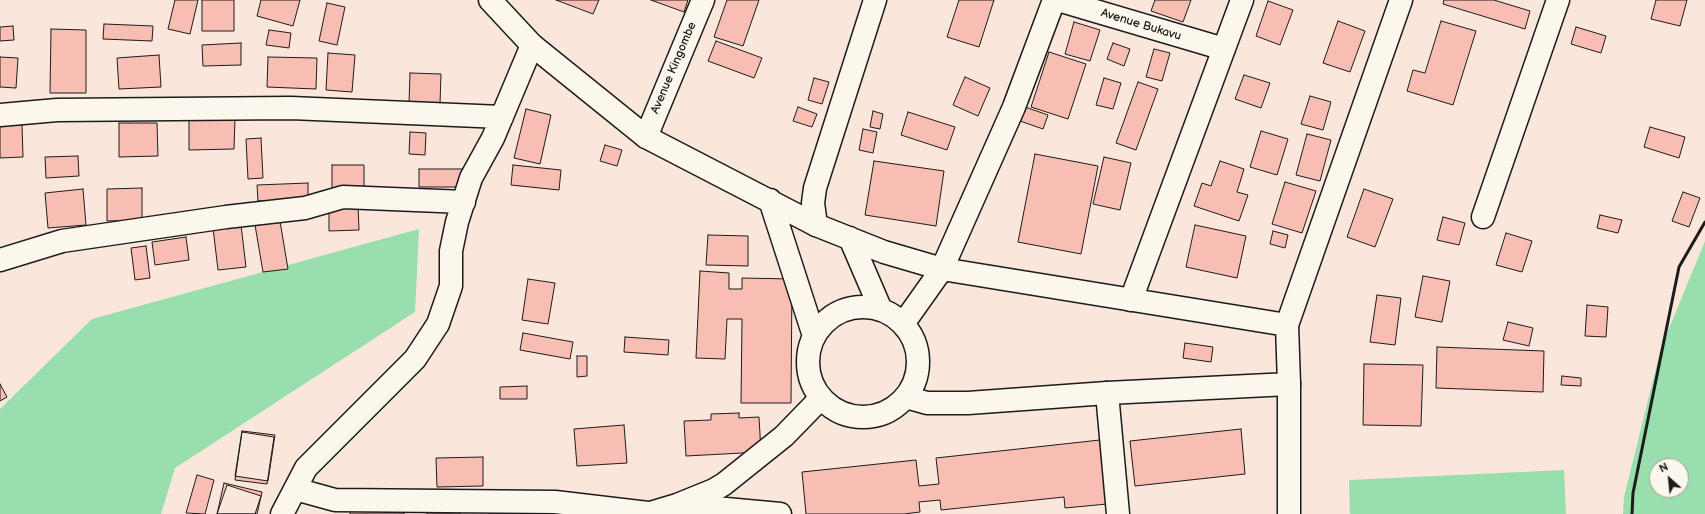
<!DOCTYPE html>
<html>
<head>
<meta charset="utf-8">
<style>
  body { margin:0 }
  #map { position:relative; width:1705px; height:514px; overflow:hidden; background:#fae6db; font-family:"Balsamiq Sans",sans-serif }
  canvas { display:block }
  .north { position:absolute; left:1649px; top:458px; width:40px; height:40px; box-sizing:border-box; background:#fbf7ec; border:1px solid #a29f99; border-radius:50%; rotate:333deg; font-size:11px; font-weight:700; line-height:16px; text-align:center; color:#1c1c1c }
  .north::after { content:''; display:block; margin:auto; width:14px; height:18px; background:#1c1c1c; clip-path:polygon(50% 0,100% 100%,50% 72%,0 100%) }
</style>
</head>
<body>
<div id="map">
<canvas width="1705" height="514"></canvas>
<div class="north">N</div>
</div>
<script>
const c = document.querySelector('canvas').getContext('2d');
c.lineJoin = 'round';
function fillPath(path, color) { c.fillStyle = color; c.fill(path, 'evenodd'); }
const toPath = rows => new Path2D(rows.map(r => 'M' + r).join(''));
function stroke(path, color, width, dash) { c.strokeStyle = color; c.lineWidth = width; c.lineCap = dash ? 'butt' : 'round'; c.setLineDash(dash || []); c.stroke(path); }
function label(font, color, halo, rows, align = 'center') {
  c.font = font + ' "Balsamiq Sans",sans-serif'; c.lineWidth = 3.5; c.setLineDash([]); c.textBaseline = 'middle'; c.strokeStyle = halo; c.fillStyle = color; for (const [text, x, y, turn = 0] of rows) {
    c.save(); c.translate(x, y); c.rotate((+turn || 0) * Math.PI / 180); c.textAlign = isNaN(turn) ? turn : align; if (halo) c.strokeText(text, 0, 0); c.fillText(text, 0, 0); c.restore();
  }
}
fillPath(toPath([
  [419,229,415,312,175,468,161,514,0,514,0,409,92,319],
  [1705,241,1705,514,1623,514,1624,497,1661,348],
  [1657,466,1681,466,1681,490,1657,490],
  [1564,470,1566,514,1350,514,1349,480]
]), '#98dfad');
const building = toPath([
  [175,0,198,0,190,34,168,29,175,0],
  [202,0,234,0,234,31,202,31,202,0],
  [261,0,300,0,293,26,257,16,261,0],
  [556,0,599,0,593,14,556,0],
  [651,0,688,0,684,12,651,0],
  [727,0,759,0,743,46,714,37,727,0],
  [959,0,994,0,979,47,947,37,959,0],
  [1155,0,1191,0,1183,22,1151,11,1155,0],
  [1444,0,1494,0,1530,11,1525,29,1443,4,1444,0],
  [1656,0,1687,0,1680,26,1651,19,1656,0],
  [1268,1,1293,10,1280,45,1256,36,1268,1],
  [327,3,345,7,337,45,319,41,327,3],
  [1338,21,1365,31,1350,72,1323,63,1338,21],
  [1441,21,1476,31,1453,105,1407,91,1413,70,1425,73,1441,21],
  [1074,22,1100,30,1090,61,1065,54,1074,22],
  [104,24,153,26,152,41,103,39,104,24],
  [13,26,14,40,0,41,0,27,13,26],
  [1576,27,1606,36,1601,53,1571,44,1576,27],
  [51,29,86,30,86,93,50,93,51,29],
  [269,30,291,33,289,48,266,45,269,30],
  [716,41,762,58,754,78,708,61,716,41],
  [241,43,241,65,203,66,202,45,241,43],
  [1113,43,1130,49,1124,66,1107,59,1113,43],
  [1154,49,1170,53,1162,81,1146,77,1154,49],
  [1049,52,1086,64,1068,119,1031,107,1049,52],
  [328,53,355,55,352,92,326,90,328,53],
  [159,55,161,87,119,89,117,58,159,55],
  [0,57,18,58,16,88,0,87,0,57],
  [268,57,317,58,316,89,267,87,268,57],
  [410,73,441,74,440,104,409,103,410,73],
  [1244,75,1270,83,1261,108,1235,99,1244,75],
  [965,77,990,88,978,116,953,105,965,77],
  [814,78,829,82,822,104,808,100,814,78],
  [1104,78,1121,83,1113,109,1096,105,1104,78],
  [1138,82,1158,89,1136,150,1116,143,1138,82],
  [1310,96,1331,102,1323,130,1301,124,1310,96],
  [798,107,817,114,812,127,793,121,798,107],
  [1025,107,1048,115,1043,129,1020,121,1025,107],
  [526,109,551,115,540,164,514,158,526,109],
  [873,111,883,114,880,129,870,127,873,111],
  [908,112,955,127,947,150,901,135,908,112],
  [189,116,235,117,234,149,189,150,189,116],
  [119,123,157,123,158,156,119,157,119,123],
  [22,125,23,157,0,158,0,126,22,125],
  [1650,127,1685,137,1679,158,1644,147,1650,127],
  [863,129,877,132,873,153,859,150,863,129],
  [1261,131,1288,139,1277,175,1250,167,1261,131],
  [410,132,426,133,425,155,409,154,410,132],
  [1307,134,1331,140,1320,181,1296,175,1307,134],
  [261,138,263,178,248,179,246,139,261,138],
  [605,145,622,150,617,166,600,161,605,145],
  [1035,154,1098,166,1081,254,1018,242,1035,154],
  [78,156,79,176,46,178,45,157,78,156],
  [1104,157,1131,163,1120,210,1093,204,1104,157],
  [874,161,944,171,936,226,865,215,874,161],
  [1220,161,1244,169,1237,192,1248,195,1239,221,1194,206,1202,183,1211,186,1220,161],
  [332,165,364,165,364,189,332,189,332,165],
  [513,165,561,170,559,190,511,185,513,165],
  [419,169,464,169,464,187,419,187,419,169],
  [1285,182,1316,191,1302,233,1272,224,1285,182],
  [308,183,308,199,258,201,257,185,308,183],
  [142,188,142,220,107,221,107,189,142,188],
  [83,189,86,225,48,228,45,193,83,189],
  [1364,189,1393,199,1375,247,1347,237,1364,189],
  [1683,192,1700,198,1689,227,1672,221,1683,192],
  [358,205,359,230,329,231,329,207,358,205],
  [1600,215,1622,220,1618,233,1597,228,1600,215],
  [1443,217,1465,223,1459,245,1437,240,1443,217],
  [280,221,288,269,263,272,255,225,280,221],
  [241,225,246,267,218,270,213,228,241,225],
  [1195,225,1246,236,1237,278,1186,267,1195,225],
  [1273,231,1288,235,1285,248,1270,244,1273,231],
  [1506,233,1532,241,1522,272,1496,265,1506,233],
  [708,235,748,236,748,266,706,265,708,235],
  [186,237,189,260,155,265,152,242,186,237],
  [146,246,150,278,135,280,131,248,146,246],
  [700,271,729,273,729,289,742,289,742,278,792,279,791,403,741,403,742,319,727,319,725,359,696,358,700,271],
  [1423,276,1450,281,1442,322,1415,317,1423,276],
  [528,279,555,283,548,324,522,320,528,279],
  [1377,295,1401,298,1395,345,1370,342,1377,295],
  [1587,305,1608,307,1606,337,1585,336,1587,305],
  [1508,322,1533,328,1529,346,1503,340,1508,322],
  [523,333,573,342,570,359,520,350,523,333],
  [625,337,669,340,668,355,624,352,625,337],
  [1185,343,1213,347,1211,362,1183,358,1185,343],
  [1437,347,1544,351,1543,392,1436,388,1437,347],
  [577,356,587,356,587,376,577,377,577,356],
  [1364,364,1423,365,1421,426,1363,425,1364,364],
  [1562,376,1581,378,1581,386,1561,385,1562,376],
  [0,384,7,397,0,401,0,384],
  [527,386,527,399,500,399,500,387,527,386],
  [739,413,739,418,759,417,761,452,686,456,684,421,711,420,711,414,739,413],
  [624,425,627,463,577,466,574,429,624,425],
  [1241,429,1245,474,1135,486,1130,441,1241,429],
  [242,431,275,435,268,481,235,476,242,431],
  [242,432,274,437,267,484,235,480,242,432],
  [1100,440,1107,504,1065,508,1064,497,941,510,940,500,919,502,920,512,904,514,806,514,802,472,916,460,919,486,939,484,936,458,1100,440],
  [483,457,483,486,437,487,436,458,483,457],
  [197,475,214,480,205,514,186,513,197,475],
  [224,483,262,492,257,514,217,514,224,483],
  [227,485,261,496,255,514,217,514,227,485],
  [460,505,460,514,427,514,427,506,460,505],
  [404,507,404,514,350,514,350,509,404,507]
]);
fillPath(building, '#f8bdb3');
stroke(building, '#1c1c1c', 1);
const minor = toPath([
  [1058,0,1224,49],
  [0,115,57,110,291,108,502,117],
  [646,137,703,0],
  [1483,217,1558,0],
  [816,225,813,203,815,188,875,0],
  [0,260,62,241,226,217,305,208,343,197,464,202],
  [942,269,1014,107,1054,0],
  [1131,300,1242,0],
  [1287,325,1401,0],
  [1107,393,1118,514],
  [295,489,335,500,555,502,648,513],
  [683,505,780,514],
  [282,514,306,468,415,359,438,324,451,286,451,251,457,222,471,178,493,138,532,45],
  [647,514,677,505,714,490,724,484,784,436,821,398],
  [1289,514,1289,384]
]);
const tertiary = toPath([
  [490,0,532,45,646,137,816,225,884,252,942,269,1287,325,1289,384,1107,393,968,403,927,403,906,397],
  [770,200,814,336],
  [850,238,881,310],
  '808 362a55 55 0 1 1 110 0a55 55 0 1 1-110 0Z',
  [903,324,942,269]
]);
stroke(minor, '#1c1c1c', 25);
stroke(tertiary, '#1c1c1c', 25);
stroke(minor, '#fbf7ec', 22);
stroke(tertiary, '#fbf7ec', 22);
stroke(toPath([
  [1632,514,1633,493,1679,267,1705,222]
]), '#1c1c1c', 3);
label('12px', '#1c1c1c', '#fbf7ec', [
  ["Avenue Bukavu",1141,25,17],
  ["Avenue Kingombe",674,68,-67]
]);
</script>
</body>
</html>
